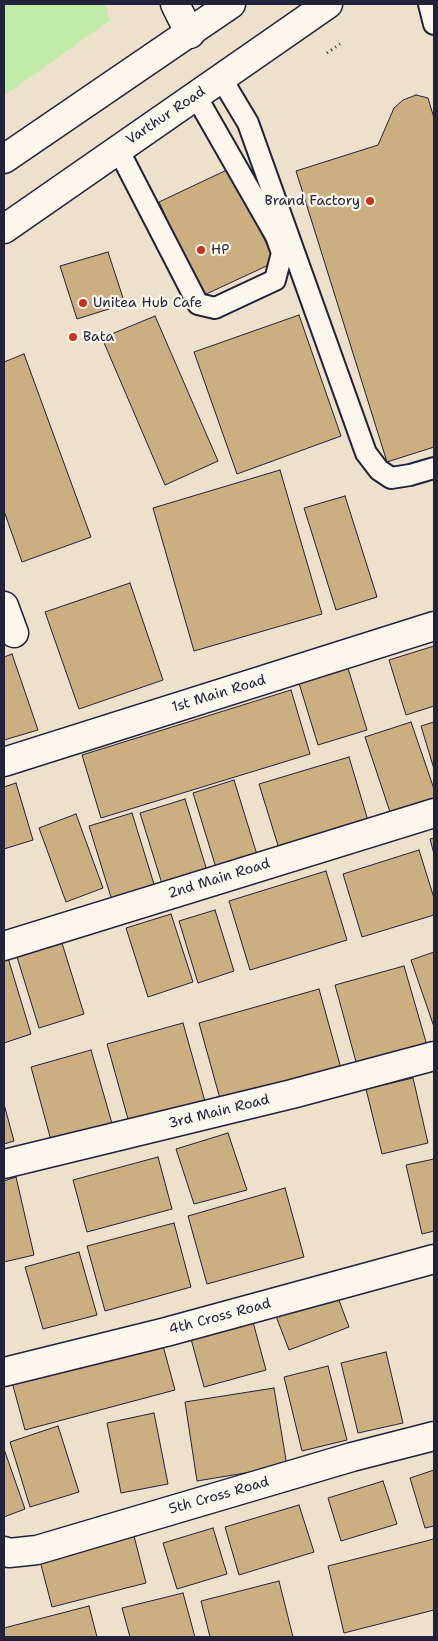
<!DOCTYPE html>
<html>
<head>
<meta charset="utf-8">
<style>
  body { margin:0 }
  #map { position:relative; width:438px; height:1641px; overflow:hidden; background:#ede1cc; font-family:"Shantell Sans",sans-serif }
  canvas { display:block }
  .frame { position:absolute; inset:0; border:5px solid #22223b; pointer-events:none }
</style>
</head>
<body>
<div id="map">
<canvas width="438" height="1641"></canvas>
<div class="frame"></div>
</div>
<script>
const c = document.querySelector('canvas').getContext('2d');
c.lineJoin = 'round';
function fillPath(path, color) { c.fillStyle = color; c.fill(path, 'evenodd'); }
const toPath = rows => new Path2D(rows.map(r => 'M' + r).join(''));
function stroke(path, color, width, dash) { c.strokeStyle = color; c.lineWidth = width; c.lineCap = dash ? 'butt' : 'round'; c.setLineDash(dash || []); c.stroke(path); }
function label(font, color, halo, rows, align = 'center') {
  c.font = font + ' "Shantell Sans",sans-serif'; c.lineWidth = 4.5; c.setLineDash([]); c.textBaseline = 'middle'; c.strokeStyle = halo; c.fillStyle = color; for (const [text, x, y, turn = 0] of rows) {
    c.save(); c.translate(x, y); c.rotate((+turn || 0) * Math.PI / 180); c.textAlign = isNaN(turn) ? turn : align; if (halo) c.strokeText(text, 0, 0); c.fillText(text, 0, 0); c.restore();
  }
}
fillPath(toPath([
  [4,4,106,4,109,21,4,96]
]), '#c1eba7');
const building = toPath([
  [416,95,428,98,434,118,434,447,387,462,296,171,378,145,394,108,403,100,416,95],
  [231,168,275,262,202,296,159,202,231,168],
  [108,252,125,304,77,319,60,266,108,252],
  [299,315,341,436,237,474,194,352,299,315],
  [155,316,218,461,165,485,102,338,155,316],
  [24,354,91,537,22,562,4,511,4,362,24,354],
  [280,470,322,614,194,651,153,508,280,470],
  [345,496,377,597,336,610,304,508,345,496],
  [130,583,163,680,79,709,45,612,130,583],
  [434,646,434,706,406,715,389,660,434,646],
  [12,654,38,730,4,740,4,657,12,654],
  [347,665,367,730,318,745,298,680,347,665],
  [291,690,310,754,101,818,82,755,291,690],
  [411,722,434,789,434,804,392,818,365,737,411,722],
  [434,722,434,769,421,726,434,722],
  [349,757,369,824,280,852,259,784,349,757],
  [234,780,258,858,217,871,193,793,234,780],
  [16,783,33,840,4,849,4,787,16,783],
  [185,799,208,874,163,887,140,813,185,799],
  [132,813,157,894,114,907,89,826,132,813],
  [76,814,103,888,66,902,39,828,76,814],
  [434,838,434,854,430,839,434,838],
  [419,850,434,898,434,915,362,937,343,874,419,850],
  [326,871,347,940,250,970,229,901,326,871],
  [215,910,234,971,198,983,179,921,215,910],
  [171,914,193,982,148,997,126,928,171,914],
  [62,943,84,1014,39,1028,17,957,62,943],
  [434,952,434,1027,411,960,434,952],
  [8,958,31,1034,4,1043,4,959,8,958],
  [404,966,428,1049,358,1069,335,985,404,966],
  [319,989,342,1072,222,1106,199,1023,319,989],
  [183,1023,206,1105,130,1126,107,1044,183,1023],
  [91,1050,113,1127,52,1144,31,1067,91,1050],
  [413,1078,428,1143,382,1154,366,1089,413,1078],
  [4,1104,14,1141,4,1144,4,1104],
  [228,1133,247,1190,194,1204,176,1149,228,1133],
  [158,1157,172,1209,87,1232,73,1180,158,1157],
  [434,1159,434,1231,422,1234,406,1165,434,1159],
  [16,1177,34,1255,4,1262,4,1181,16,1177],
  [285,1188,304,1257,207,1284,188,1216,285,1188],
  [174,1223,191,1287,105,1311,87,1246,174,1223],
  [79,1252,97,1315,43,1329,25,1267,79,1252],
  [334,1287,349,1327,289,1350,274,1311,334,1287],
  [253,1322,266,1370,204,1387,191,1339,253,1322],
  [162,1342,175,1390,25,1430,12,1382,162,1342],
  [386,1352,403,1423,358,1433,341,1363,386,1352],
  [328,1366,347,1440,302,1451,284,1377,328,1366],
  [274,1388,287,1466,197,1481,185,1402,274,1388],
  [154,1413,168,1484,121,1493,107,1423,154,1413],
  [58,1426,79,1492,30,1507,10,1442,58,1426],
  [4,1449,25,1509,4,1517,4,1449],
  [434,1470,434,1526,425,1528,410,1478,434,1470],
  [383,1481,397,1524,341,1541,328,1498,383,1481],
  [299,1505,314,1552,239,1575,225,1527,299,1505],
  [213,1528,227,1574,177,1589,163,1543,213,1528],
  [134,1536,146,1583,52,1607,40,1561,134,1536],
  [434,1539,434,1610,344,1633,328,1566,434,1539],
  [279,1581,293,1637,210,1637,201,1601,279,1581],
  [183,1593,195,1637,130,1637,122,1608,183,1593],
  [89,1606,97,1637,4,1637,4,1628,89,1606]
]);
fillPath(building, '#ccaf81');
stroke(building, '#22223b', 1);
const service = toPath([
  [429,4,434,24],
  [221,78,248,123,366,453,379,470,391,478,410,475,434,468],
  [118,149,198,304,215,308,275,280,282,253,276,236,196,96]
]);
const minor = toPath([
  [175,4,190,34],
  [4,606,14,633],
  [4,762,434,626],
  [4,946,434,813],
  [4,1164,292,1094,434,1056],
  [4,1372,166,1332,434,1259],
  [4,1551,9,1553,37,1550,352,1457,434,1436]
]);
const primary = toPath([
  [4,159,231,4],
  [4,229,328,4]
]);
stroke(service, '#22223b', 24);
stroke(minor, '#22223b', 31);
stroke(primary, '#22223b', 31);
stroke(toPath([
  [327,53,340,44]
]), '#22223b', 3, [1, 4]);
stroke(service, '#fbf7ec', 20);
stroke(minor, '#fbf7ec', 28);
stroke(primary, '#fbf7ec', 28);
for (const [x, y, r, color] of [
  [370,201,5,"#c8321e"],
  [201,250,5,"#c8321e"],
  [83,303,5,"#c8321e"],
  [73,337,5,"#c8321e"]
]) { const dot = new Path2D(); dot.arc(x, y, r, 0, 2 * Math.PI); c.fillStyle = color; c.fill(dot); stroke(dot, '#fbf7ec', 2); }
label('14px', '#22223b', '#fbf7ec', [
  ["Varthur Road",166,116,-34],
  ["1st Main Road",219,694,-17],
  ["2nd Main Road",219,879,-17],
  ["3rd Main Road",219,1112,-14],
  ["4th Cross Road",220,1317,-15],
  ["5th Cross Road",219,1496,-16]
]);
label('14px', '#22223b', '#fbf7ec', [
  ["Brand Factory",360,201,"right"],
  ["HP",211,250],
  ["Unitea Hub Cafe",93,303],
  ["Bata",83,337]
], 'left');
</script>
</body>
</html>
